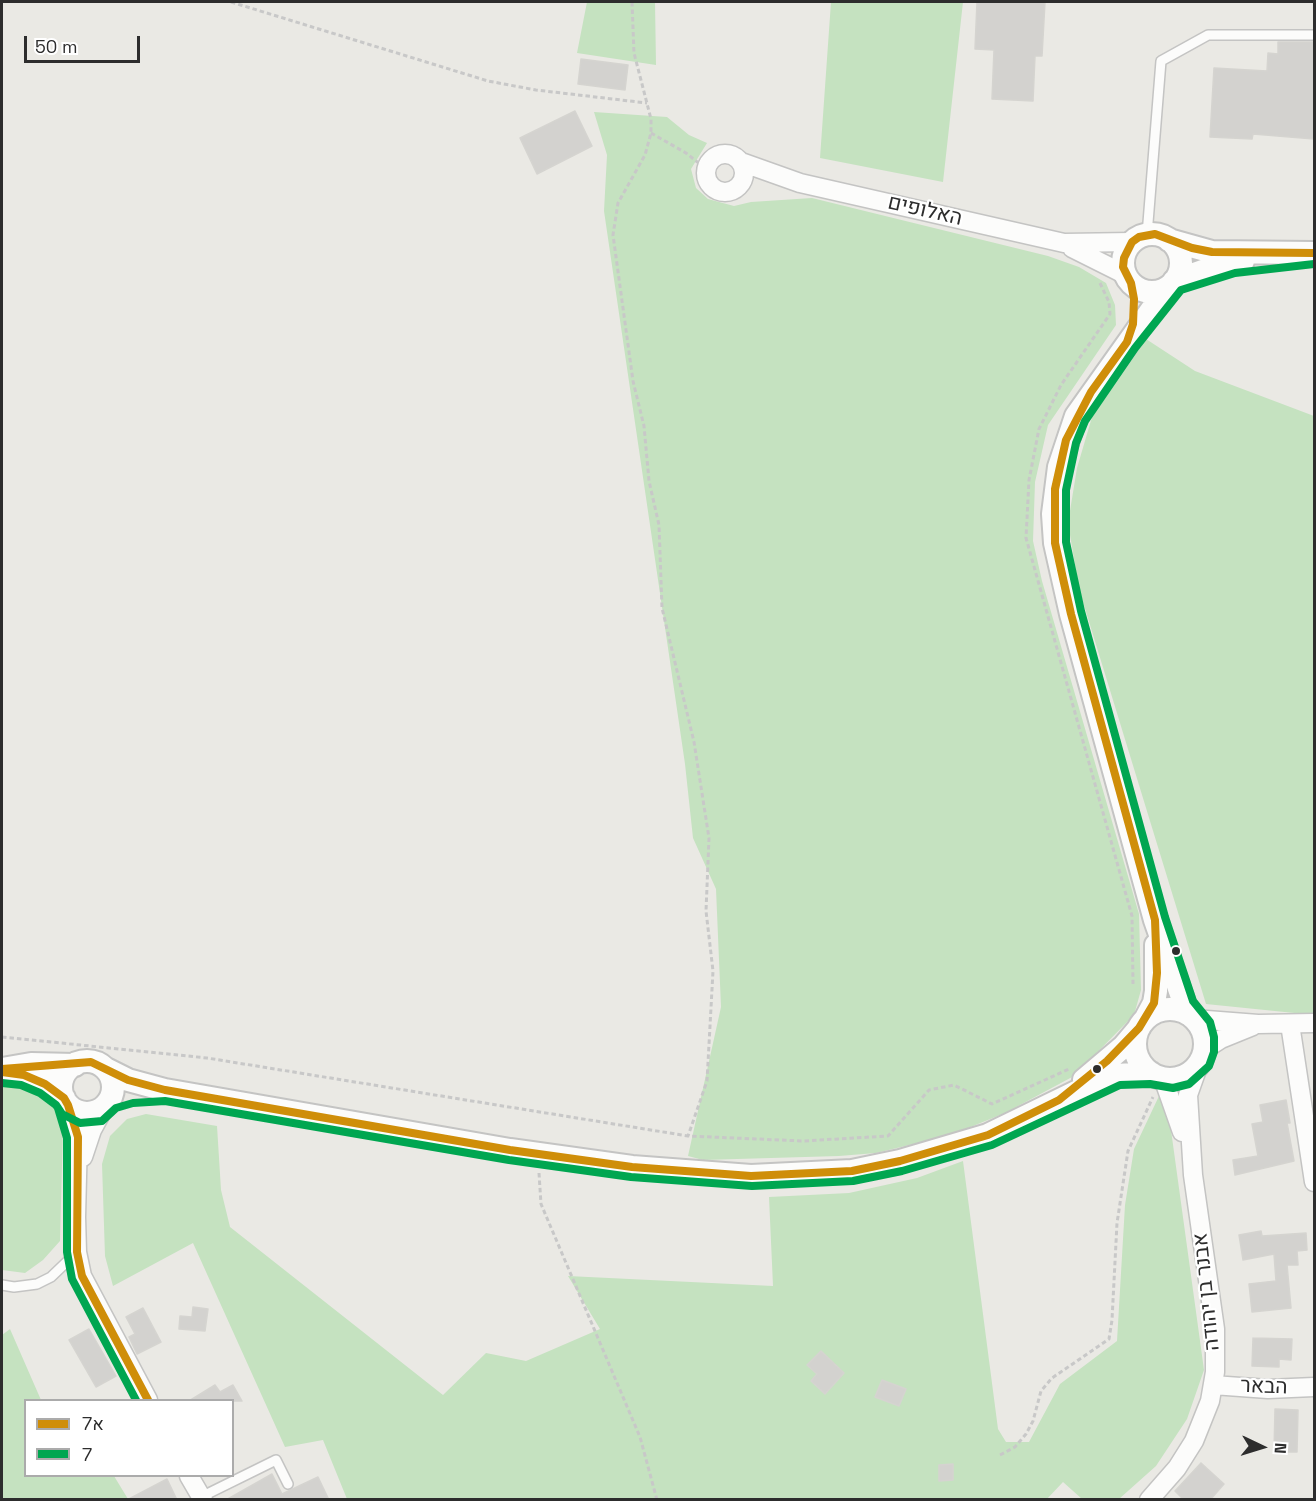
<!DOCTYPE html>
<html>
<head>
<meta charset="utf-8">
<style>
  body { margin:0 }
  #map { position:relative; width:1316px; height:1501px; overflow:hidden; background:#eae9e4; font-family:"Space Grotesk",Heebo,sans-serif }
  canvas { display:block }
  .frame { position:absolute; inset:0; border:3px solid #2d2d2d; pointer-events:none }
  .legend { position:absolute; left:24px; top:1399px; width:210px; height:78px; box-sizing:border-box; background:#fff; border:2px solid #ababab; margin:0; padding:8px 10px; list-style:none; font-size:18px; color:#2d2d2d }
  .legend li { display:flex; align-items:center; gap:12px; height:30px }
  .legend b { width:30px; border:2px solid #ababab }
  .north { position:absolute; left:1232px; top:1417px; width:60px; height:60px; -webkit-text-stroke:4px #fff; paint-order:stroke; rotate:94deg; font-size:16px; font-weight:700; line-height:24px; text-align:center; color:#2d2d2d }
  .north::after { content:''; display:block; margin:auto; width:21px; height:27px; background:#2d2d2d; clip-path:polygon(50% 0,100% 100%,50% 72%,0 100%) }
  .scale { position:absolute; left:24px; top:36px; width:116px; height:27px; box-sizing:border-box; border:3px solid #2d2d2d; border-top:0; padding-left:8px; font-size:18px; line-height:21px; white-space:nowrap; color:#2d2d2d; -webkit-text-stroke:4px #fff; paint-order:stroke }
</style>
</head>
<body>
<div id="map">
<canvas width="1316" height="1501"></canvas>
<div class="frame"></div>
<ul class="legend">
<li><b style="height:8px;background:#cf8e09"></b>7א</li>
<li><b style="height:8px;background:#00a651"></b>7</li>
</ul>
<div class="north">N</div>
<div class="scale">50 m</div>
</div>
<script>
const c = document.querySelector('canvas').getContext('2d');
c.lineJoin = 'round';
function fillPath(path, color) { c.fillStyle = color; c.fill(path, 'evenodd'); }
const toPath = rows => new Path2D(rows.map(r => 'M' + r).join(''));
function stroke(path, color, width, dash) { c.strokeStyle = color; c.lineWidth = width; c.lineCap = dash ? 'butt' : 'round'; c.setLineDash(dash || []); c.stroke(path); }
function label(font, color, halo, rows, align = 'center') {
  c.font = font + ' "Space Grotesk",Heebo,sans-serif'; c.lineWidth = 4.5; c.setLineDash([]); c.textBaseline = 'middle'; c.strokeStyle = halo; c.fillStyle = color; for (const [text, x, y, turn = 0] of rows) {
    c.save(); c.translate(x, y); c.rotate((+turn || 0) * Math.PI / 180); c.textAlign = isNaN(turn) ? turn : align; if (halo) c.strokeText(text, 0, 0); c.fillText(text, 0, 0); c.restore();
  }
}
fillPath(toPath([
  [587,2,655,2,656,65,577,53],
  [831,2,963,2,943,182,820,158],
  [594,112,667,117,689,135,707,143,691,169,696,188,708,199,734,206,751,202,812,198,1048,256,1079,267,1106,283,1115,305,1116,325,1048,425,1035,482,1033,541,1042,581,1139,914,1141,990,1134,1015,1074,1076,1005,1113,951,1135,876,1153,839,1156,703,1160,688,1156,721,1007,716,889,693,838,685,764,604,211,607,155],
  [1146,339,1195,371,1314,416,1314,1015,1206,1004,1079,589,1068,523,1077,468,1092,417],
  [6,1085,44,1091,58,1106,63,1127,60,1241,43,1260,25,1273,2,1270,2,1086],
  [1159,1096,1167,1101,1204,1370,1187,1419,1156,1466,1119,1499,1082,1499,1063,1482,1046,1500,347,1499,323,1440,285,1447,193,1243,113,1286,105,1256,102,1164,110,1136,127,1119,146,1114,217,1126,221,1190,230,1227,443,1395,486,1353,526,1361,600,1329,568,1276,773,1286,769,1197,849,1193,917,1178,963,1161,998,1429,1006,1442,1029,1442,1060,1384,1117,1341,1125,1205,1134,1149],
  [10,1329,41,1400,26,1400,26,1476,114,1476,128,1499,2,1499,2,1335]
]), '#c5e2c0');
const building = toPath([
  [977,2,1045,2,1042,56,1035,56,1033,101,992,99,994,50,975,49,977,2],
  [1278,42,1314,42,1314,139,1253,134,1252,139,1210,137,1214,68,1267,71,1268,53,1278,54,1278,42],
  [581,59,628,65,625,90,578,84,581,59],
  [575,111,592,146,537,174,520,138,575,111],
  [1286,1100,1290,1123,1287,1123,1294,1161,1235,1175,1233,1160,1258,1156,1252,1124,1263,1122,1260,1105,1286,1100],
  [1261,1231,1262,1236,1306,1233,1307,1250,1297,1251,1298,1265,1287,1265,1291,1308,1252,1312,1249,1284,1276,1281,1274,1254,1243,1260,1239,1235,1261,1231],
  [193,1307,208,1309,205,1331,179,1329,180,1316,192,1317,193,1307],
  [143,1308,161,1342,137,1354,129,1337,135,1334,126,1317,143,1308],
  [89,1329,116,1376,96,1387,69,1340,89,1329],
  [1253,1338,1292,1339,1291,1360,1279,1359,1279,1367,1252,1366,1253,1338],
  [821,1351,844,1373,825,1394,811,1381,817,1374,807,1365,821,1351],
  [882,1380,906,1389,899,1406,875,1397,882,1380],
  [215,1385,220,1392,233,1385,242,1401,189,1401,215,1385],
  [1275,1409,1298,1410,1297,1452,1274,1452,1275,1409],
  [1201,1463,1224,1484,1210,1500,1184,1500,1175,1491,1201,1463],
  [953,1464,953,1480,939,1481,939,1465,953,1464],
  [272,1474,282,1494,318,1477,329,1500,226,1500,272,1474],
  [167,1479,177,1500,127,1500,167,1479]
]);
fillPath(building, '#d3d2cf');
stroke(building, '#d5d4d0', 1.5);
const service = toPath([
  [1147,235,1161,61,1208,35,1314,35],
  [2,1285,14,1287,37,1284,51,1277,77,1252],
  [201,1497,276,1460,288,1484]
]);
const minor = toPath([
  '706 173a19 19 0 1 1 38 0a19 19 0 1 1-38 0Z',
  [741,162,800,183,1064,243,1132,242],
  [1072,248,1126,275],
  [1194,1019,1258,1024,1314,1023],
  [1290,1024,1314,1182],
  [1204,1050,1221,1039,1253,1026],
  [1163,1078,1182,1132],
  [68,1105,78,1137,76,1217,77,1252,82,1276,148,1400],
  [83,1157,92,1130,105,1106],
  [1213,1385,1268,1389,1314,1387],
  [189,1476,203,1500],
  [1149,1500,1177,1468,1194,1441,1210,1401,1215,1372,1215,1329,1193,1175,1188,1095,1200,1061]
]);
const tertiary = toPath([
  '1123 263a29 29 0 1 1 58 0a29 29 0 1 1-58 0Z',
  [1169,240,1212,252,1314,253],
  [1174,281,1208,269,1243,261],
  [1167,288,1076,416,1059,467,1053,514,1055,543,1071,614,1155,920,1188,1014],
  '1135 1044a35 35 0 1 1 70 0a35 35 0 1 1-70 0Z',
  [1146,1018,1154,1003,1156,991,1156,945],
  '61 1087a26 26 0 1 1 52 0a26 26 0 1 1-52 0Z',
  [2,1069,31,1064,75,1065],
  [106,1069,128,1080,165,1090,510,1150,632,1167,751,1176,852,1171,900,1161,988,1135,1101,1080,1117,1075,1151,1073],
  [6,1072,24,1075,45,1084,64,1098],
  [1084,1080,1123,1047,1139,1028]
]);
stroke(service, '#c4c4c3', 12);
stroke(minor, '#c4c4c3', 21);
stroke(tertiary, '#c4c4c3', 26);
stroke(toPath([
  [231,2,488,81,536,90,647,103],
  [632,2,634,53,651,119,651,133,645,155,618,203,613,235,633,381,644,426,649,481,659,525,662,608,694,742,709,838,706,911,713,971,707,1081,688,1136],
  [651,133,686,153,706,169],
  [1100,283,1109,302,1110,314,1061,385,1039,429,1029,480,1026,538,1132,916,1133,984],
  [2,1037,207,1058,688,1136,803,1141,888,1136,929,1090,954,1085,992,1104,1069,1069],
  [539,1173,541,1204,640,1437,657,1500],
  [1000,1455,1015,1447,1026,1434,1033,1421,1041,1391,1052,1378,1109,1339,1112,1320,1117,1223,1128,1151,1153,1097]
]), '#c8c8c8', 3, [4.5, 3]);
stroke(service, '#fcfcfb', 9);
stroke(minor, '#fcfcfb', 18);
stroke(tertiary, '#fcfcfb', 22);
stroke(toPath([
  [2,1069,91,1062,128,1080,165,1090,510,1150,632,1167,751,1176,852,1171,900,1161,988,1135,1059,1100,1107,1061,1139,1028,1154,1003,1157,973,1155,920,1071,614,1055,543,1055,489,1066,440,1091,392,1127,342,1133,324,1134,299,1131,283,1123,267,1124,258,1132,242,1139,237,1155,234,1192,248,1212,252,1314,253],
  [2,1072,24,1075,45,1084,64,1098,68,1105,78,1137,77,1252,82,1276,148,1400]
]), '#cf8e09', 8);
stroke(toPath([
  [2,1083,21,1085,40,1093,56,1105,62,1114,80,1123,102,1121,116,1108,133,1103,165,1101,509,1160,631,1177,752,1186,853,1181,902,1171,992,1145,1120,1085,1150,1084,1173,1088,1189,1084,1209,1066,1214,1052,1214,1037,1210,1022,1193,1001,1165,917,1081,611,1066,542,1066,490,1076,443,1085,421,1135,348,1181,290,1235,273,1314,264],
  [58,1108,67,1138,67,1252,72,1279,136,1400]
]), '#00a651', 8);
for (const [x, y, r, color] of [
  [1176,951,5,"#2d2d2d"],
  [1097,1069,5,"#2d2d2d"]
]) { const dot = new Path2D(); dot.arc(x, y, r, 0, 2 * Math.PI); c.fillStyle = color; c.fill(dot); stroke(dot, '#fff', 2); }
label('21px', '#2d2d2d', '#fff', [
  ["האלופים",925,211,13],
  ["אבנר בן יהודה",1207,1292,-96],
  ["הבאר",1264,1387,2]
]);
</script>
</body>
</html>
